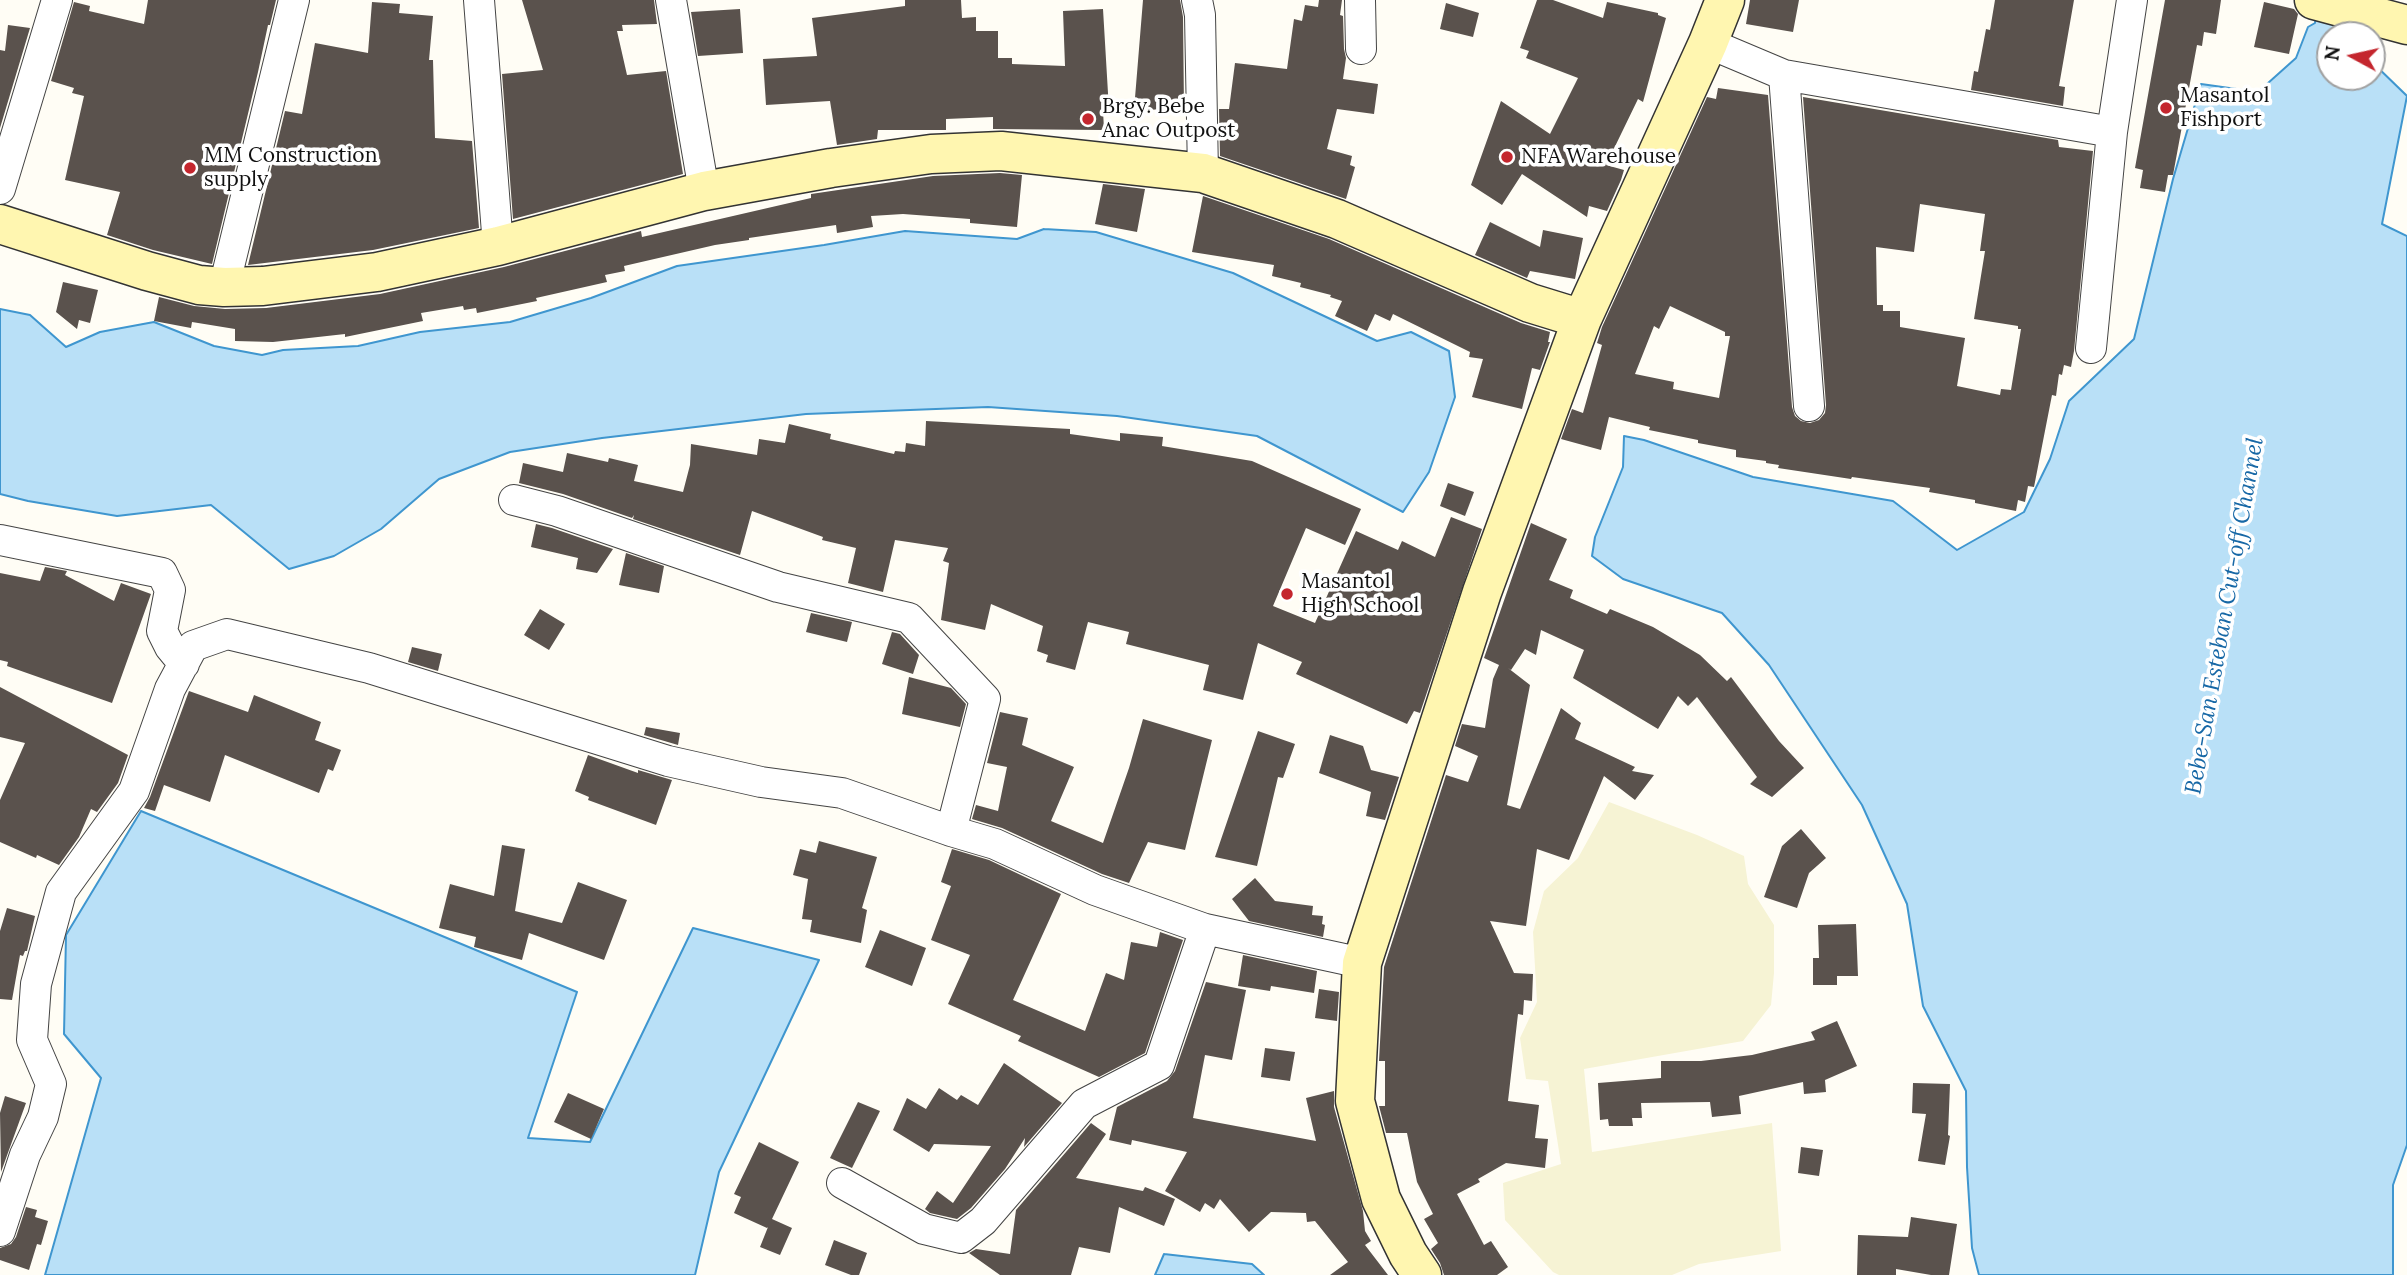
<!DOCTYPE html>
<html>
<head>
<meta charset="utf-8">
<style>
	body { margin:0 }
	#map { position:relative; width:2407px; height:1275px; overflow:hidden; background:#fffdf5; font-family:Lora,serif }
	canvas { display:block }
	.north { position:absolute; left:2316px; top:21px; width:70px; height:70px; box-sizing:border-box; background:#fff; border:2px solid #a0a0a0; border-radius:50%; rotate:278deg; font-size:19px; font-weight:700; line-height:28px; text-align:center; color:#111 }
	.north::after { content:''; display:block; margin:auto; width:24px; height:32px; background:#c4262e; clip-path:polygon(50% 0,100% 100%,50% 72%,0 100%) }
</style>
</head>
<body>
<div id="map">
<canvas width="2407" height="1275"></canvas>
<div class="north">N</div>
</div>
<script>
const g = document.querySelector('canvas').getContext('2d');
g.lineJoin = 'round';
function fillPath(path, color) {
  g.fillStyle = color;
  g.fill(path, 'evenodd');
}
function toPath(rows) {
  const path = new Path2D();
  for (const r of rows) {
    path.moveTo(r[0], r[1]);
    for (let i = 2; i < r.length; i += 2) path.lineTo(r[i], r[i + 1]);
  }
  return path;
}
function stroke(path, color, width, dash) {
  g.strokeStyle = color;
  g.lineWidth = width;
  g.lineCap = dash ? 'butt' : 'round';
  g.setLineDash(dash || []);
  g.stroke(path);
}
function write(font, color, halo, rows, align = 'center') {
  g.font = font + ' Lora,serif';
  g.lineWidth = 7;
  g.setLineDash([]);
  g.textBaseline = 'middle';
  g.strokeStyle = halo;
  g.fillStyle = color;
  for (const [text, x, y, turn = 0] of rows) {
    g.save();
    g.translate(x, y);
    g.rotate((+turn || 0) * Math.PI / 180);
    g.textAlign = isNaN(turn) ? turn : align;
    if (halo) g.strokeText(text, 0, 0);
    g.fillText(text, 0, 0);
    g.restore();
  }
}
const farmland = toPath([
	[1609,802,1697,835,1744,856,1748,884,1774,925,1774,973,1771,1005,1743,1041,1584,1069,1592,1152,1772,1123,1781,1251,1699,1264,1672,1275,1559,1275,1553,1272,1505,1220,1503,1183,1561,1164,1548,1081,1526,1079,1520,1038,1537,1002,1533,932,1544,891,1578,858]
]);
const water = toPath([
	[2317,0,2371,0,2360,35,2330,35,2330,77,2372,77,2372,62,2407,96,2382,224,2407,236,2407,1145,2393,1185,2393,1275,1979,1275,1972,1248,1967,1167,1966,1091,1923,1006,1907,904,1862,805,1769,665,1722,613,1623,579,1592,556,1595,537,1623,467,1624,436,1644,440,1753,477,1893,501,1957,550,2024,512,2050,459,2069,401,2134,339,2173,179,2201,84,2258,92,2296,58,2308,27,2315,23,2317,0],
	[1044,229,1096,232,1233,273,1377,341,1411,332,1449,351,1455,397,1429,472,1403,512,1257,436,1117,416,988,407,806,414,602,438,510,452,439,479,381,529,334,556,289,569,211,505,117,516,28,501,0,494,0,309,30,315,66,347,100,332,154,322,214,346,262,355,283,350,358,346,420,332,510,322,591,298,677,266,824,245,905,231,1017,239,1044,229],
	[141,811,577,992,528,1138,590,1142,693,928,819,960,719,1172,695,1275,45,1275,101,1078,64,1034,66,935,141,811],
	[1164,1254,1252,1264,1264,1275,1155,1275,1164,1254]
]);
const building = toPath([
	[148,0,276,0,270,25,268,25,258,72,212,264,153,250,107,235,120,192,65,180,84,96,72,93,74,88,51,81,74,2,90,6,89,11,144,24],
	[522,0,654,0,657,24,622,25,623,31,617,31,627,75,666,71,683,174,513,219,502,74,543,70],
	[905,0,961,0,962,18,976,17,976,31,998,31,998,58,1012,58,1012,64,1065,66,1063,11,1103,9,1109,110,1103,110,1104,130,993,129,993,117,946,119,946,130,878,130,877,139,837,145,830,101,766,105,763,59,817,56,812,18,905,6],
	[1143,0,1180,0,1183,17,1184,109,1134,110],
	[1319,0,1342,0,1340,15,1343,16,1344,49,1346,58,1343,79,1378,84,1374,114,1337,109,1327,149,1352,156,1350,165,1355,167,1346,199,1220,156,1219,109,1229,109,1235,63,1287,69,1294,19,1302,21,1305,5,1318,7],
	[1537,0,1553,0,1603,18,1607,2,1658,13,1658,15,1666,18,1643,102,1638,99,1606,165,1624,170,1621,180,1607,211,1589,206,1587,217,1522,174,1502,205,1471,185,1501,101,1550,134,1578,78,1526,58,1529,51,1520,48],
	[1750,0,1799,0,1793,32,1746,24],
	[1995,0,2074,0,2059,86,2065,87,2063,106,1971,90,1974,71,1978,72,1986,29,1990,30],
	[2165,0,2221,0,2216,34,2204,32,2202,46,2197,45,2173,175,2168,175,2165,192,2140,188,2143,170,2135,168],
	[372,2,400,4,399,13,433,16,429,60,433,60,435,138,472,141,479,228,373,250,248,265,285,111,302,114,315,43,368,53],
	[2264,2,2294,9,2298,14,2289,54,2254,47],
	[1446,3,1479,13,1473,37,1440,29],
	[740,9,743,53,698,56,691,12],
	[8,25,30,28,0,128,0,50,5,51],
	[1718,88,1768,95,1792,407,1795,416,1801,421,1810,423,1819,420,1825,413,1826,405,1803,97,2058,140,2059,147,2093,151,2074,351,2071,367,2064,365,2062,375,2059,374,2056,396,2052,395,2034,487,2028,486,2025,502,2018,500,2016,511,1975,503,1975,500,1929,492,1930,488,1852,477,1851,479,1778,468,1779,465,1766,463,1766,461,1736,457,1736,450,1698,443,1698,440,1649,430,1650,427,1609,417,1601,450,1561,439,1572,409,1583,413,1602,345,1597,343,1602,327,1707,97,1716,99],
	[1920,204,1985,214,1980,251,1985,251,1974,319,2018,326,2018,329,2021,329,2011,390,2001,389,2000,395,1957,386,1965,338,1900,327,1900,311,1883,311,1883,305,1877,305,1876,247,1914,252],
	[1670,306,1725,332,1725,336,1730,336,1719,398,1673,389,1674,382,1635,374,1654,326,1659,329],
	[1000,173,1022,175,1017,227,970,223,970,219,903,214,871,216,873,227,837,233,836,225,749,238,749,240,715,245,624,266,625,271,605,275,607,282,536,298,537,301,477,313,476,308,464,310,463,306,421,313,423,321,345,337,345,334,273,342,235,341,235,329,192,322,191,328,154,321,159,297,194,306,225,309,266,308,380,294,504,267,641,231,642,237,811,198,811,194,933,176],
	[1103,184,1145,189,1137,232,1095,224],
	[1203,196,1329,239,1521,323,1550,332,1548,342,1550,342,1540,370,1532,368,1522,409,1472,397,1483,359,1469,357,1470,352,1393,314,1390,321,1375,314,1367,331,1335,316,1342,301,1330,297,1331,295,1300,287,1301,283,1272,276,1274,265,1192,252],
	[1490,222,1540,247,1543,230,1583,238,1575,279,1530,271,1527,278,1475,255],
	[63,282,98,290,90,323,79,320,77,329,56,312],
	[926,421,1070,429,1070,434,1120,441,1120,433,1163,437,1162,446,1252,461,1361,509,1345,545,1306,528,1273,606,1315,623,1356,531,1398,550,1402,541,1435,557,1451,517,1482,529,1420,713,1414,711,1407,724,1296,674,1302,662,1258,643,1243,700,1203,690,1209,665,1126,644,1129,632,1088,622,1075,670,1046,662,1048,655,1037,651,1043,626,991,604,985,630,941,620,949,563,943,561,948,548,895,540,883,592,848,583,856,548,822,540,823,537,752,511,740,555,633,519,634,515,632,518,563,494,519,483,523,463,563,472,567,453,608,462,609,458,638,465,634,481,683,492,690,465,691,444,757,455,759,439,785,443,789,424,831,434,830,439,894,454,895,451,905,452,906,443,925,446],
	[1448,483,1474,492,1465,516,1440,506],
	[1531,523,1567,539,1549,580,1573,590,1570,598,1607,614,1610,609,1653,627,1700,655,1727,681,1731,677,1779,741,1804,768,1772,797,1750,784,1757,777,1697,697,1688,706,1678,696,1658,729,1573,678,1584,650,1541,630,1536,655,1525,649,1511,670,1508,668,1530,685,1507,805,1520,809,1561,708,1581,723,1575,739,1635,767,1632,771,1654,775,1635,800,1604,776,1569,860,1537,849,1526,926,1490,921,1514,973,1533,974,1532,1001,1524,1000,1523,1015,1518,1014,1508,1101,1539,1105,1535,1138,1548,1139,1545,1168,1506,1163,1478,1179,1480,1182,1457,1194,1484,1245,1491,1241,1508,1267,1497,1275,1444,1275,1440,1263,1431,1249,1438,1243,1424,1219,1433,1214,1417,1182,1407,1133,1386,1133,1379,1106,1385,1106,1385,1061,1379,1061,1384,967,1446,775,1468,782,1478,756,1455,746,1462,724,1485,728,1493,679,1499,665,1484,658],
	[536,524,552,528,613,549,597,573,576,569,578,558,531,547],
	[626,553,664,566,659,593,619,585],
	[45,567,67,571,65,575,114,601,121,583,151,594,112,703,7,666,8,662,0,660,0,573,40,581],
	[540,609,565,624,549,650,524,635],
	[811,613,852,622,847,642,806,632],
	[892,632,900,634,919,655,913,674,882,664],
	[412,647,442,654,438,671,408,662],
	[909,677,951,688,966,704,960,727,902,714],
	[0,687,128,755,118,783,97,812,91,809,79,837,59,865,37,855,36,858,0,842,0,800,25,743,0,737],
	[189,691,248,712,254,695,321,722,315,740,341,750,333,771,328,769,319,793,225,755,210,802,164,785,155,811,144,808,150,797],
	[1000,712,1028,718,1022,745,1074,767,1051,821,1103,843,1129,768,1143,719,1212,740,1185,850,1148,842,1129,883,1102,874,1002,828,972,819,976,805,998,811,1007,767,987,763],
	[646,727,680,733,678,745,644,735],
	[1258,731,1295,744,1283,778,1278,777,1257,866,1215,857],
	[1330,735,1363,746,1371,770,1399,777,1385,820,1366,816,1371,792,1319,773],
	[588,755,638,773,638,770,672,780,656,825,588,800,589,797,575,791],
	[1801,829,1826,858,1809,873,1797,908,1764,897,1782,846],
	[819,841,877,857,862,908,867,910,861,943,810,932,812,920,802,919,808,879,793,875,800,849,816,853],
	[502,845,525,849,515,911,562,923,578,882,627,900,604,960,529,933,522,960,474,947,476,937,439,928,450,884,494,896],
	[952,849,989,860,1061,894,1013,1000,1085,1031,1106,973,1124,980,1131,942,1157,947,1160,932,1183,940,1145,1053,1099,1077,1018,1041,1021,1036,948,1004,970,955,931,940,951,886,941,882],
	[1255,878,1275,901,1313,906,1312,915,1323,916,1322,924,1325,925,1323,937,1249,921,1232,899],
	[7,908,35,916,27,951,25,951,23,956,20,955,12,1000,0,999,0,931],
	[1856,924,1858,976,1837,976,1837,985,1813,985,1813,958,1819,958,1818,925],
	[880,930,926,948,912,986,865,967],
	[1243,955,1317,971,1314,993,1271,986,1270,991,1238,986],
	[1206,982,1246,990,1232,1060,1205,1055,1193,1118,1316,1141,1306,1098,1334,1091,1334,1107,1363,1211,1365,1231,1371,1241,1365,1245,1388,1275,1330,1275,1348,1262,1315,1221,1307,1222,1306,1213,1271,1212,1249,1232,1220,1199,1214,1209,1205,1203,1200,1212,1165,1191,1187,1152,1132,1140,1131,1145,1109,1140,1117,1107,1167,1081,1175,1071],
	[1319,989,1339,992,1337,1021,1315,1018],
	[1837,1021,1857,1066,1825,1080,1826,1092,1804,1094,1803,1082,1739,1096,1741,1114,1712,1117,1710,1102,1641,1103,1642,1118,1632,1118,1633,1126,1609,1126,1608,1119,1600,1120,1598,1083,1661,1078,1661,1061,1701,1061,1752,1055,1815,1040,1811,1032],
	[1265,1048,1295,1052,1290,1081,1261,1077],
	[1004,1063,1062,1103,1024,1147,1025,1138,1005,1169,971,1208,957,1219,930,1213,925,1209,937,1191,953,1203,991,1146,934,1144,929,1152,893,1130,907,1098,926,1109,939,1088,957,1100,961,1095,978,1105],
	[1913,1083,1950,1084,1948,1135,1950,1136,1945,1165,1918,1161,1926,1114,1912,1113],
	[568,1093,604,1109,591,1139,554,1122],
	[5,1096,26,1103,1,1172,0,1113],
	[858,1102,880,1111,852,1168,830,1158],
	[1091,1123,1106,1134,1076,1178,1143,1191,1145,1187,1175,1199,1164,1226,1119,1207,1110,1253,1079,1247,1071,1275,1000,1275,969,1253,976,1249,1010,1254,1016,1210],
	[759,1142,799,1162,772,1219,792,1228,780,1255,760,1247,768,1227,767,1228,734,1213,741,1197,734,1194],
	[1801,1147,1823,1150,1819,1176,1798,1173],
	[26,1207,37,1210,35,1217,48,1221,41,1245,37,1244,29,1270,0,1260,0,1248,11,1244,16,1237],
	[1911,1217,1957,1224,1949,1275,1931,1275,1896,1269,1896,1275,1857,1275,1858,1235,1908,1237],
	[834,1240,867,1253,859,1275,851,1275,825,1265]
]);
const street = toPath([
	[479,0,498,246],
	[671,0,704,191],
	[1197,0,1200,15,1203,173],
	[1360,0,1361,49],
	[1708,43,1784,75,2112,132,2132,0],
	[1784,75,1809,406],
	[0,189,57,0],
	[224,287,294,0],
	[2091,348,2112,132],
	[514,500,557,511,778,587,909,618,985,699,951,831],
	[0,540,162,573,170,590,162,631,170,647,184,664],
	[842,1183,924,1229,961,1238,983,1221,1084,1104,1159,1065,1205,929],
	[0,1231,25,1155,43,1117,51,1084,32,1040,36,984,61,892,134,791,170,689,193,646,227,634,369,668,668,761,761,782,842,793,951,831,995,844,1095,890,1205,929,1362,963]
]);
const secondary = toPath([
	[2314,0,2407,25],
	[0,224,147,271,199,285,224,287,263,286,377,272,498,246,704,191,831,168,931,154,1001,151,1203,173,1337,219,1530,303,1582,319],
	[1422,1275,1408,1254,1381,1199,1355,1101,1362,963,1482,592,1582,319,1708,43,1725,0]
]);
const markers = [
	[2166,108,7,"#c4262e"],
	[1088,119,7,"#c4262e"],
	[1507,157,7,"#c4262e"],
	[190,168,7,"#c4262e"],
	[1287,594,7,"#c4262e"]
];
const poiNames = [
	["Masantol",2180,96],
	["Fishport",2180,120],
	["Brgy. Bebe",1102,107],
	["Anac Outpost",1102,131],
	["MM Construction",204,156],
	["supply",204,180],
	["NFA Warehouse",1521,157],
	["Masantol",1301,582],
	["High School",1301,606]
];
const waterNames = [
	["Bebe-San Esteban Cut-off Channel",2225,616,-80]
];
fillPath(farmland, '#f6f3d4');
fillPath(water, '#b9e0f7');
stroke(water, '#3f96cf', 2);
fillPath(building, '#5a524d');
stroke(street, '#444', 32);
stroke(secondary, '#333', 41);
stroke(street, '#fff', 30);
stroke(secondary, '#fff6b0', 38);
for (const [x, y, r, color] of markers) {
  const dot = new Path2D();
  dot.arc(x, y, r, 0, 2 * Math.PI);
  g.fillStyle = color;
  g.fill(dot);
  stroke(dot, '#fff', 2.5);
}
write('21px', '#111', '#fff', poiNames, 'left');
write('italic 23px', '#1768a6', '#fff', waterNames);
</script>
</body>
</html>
